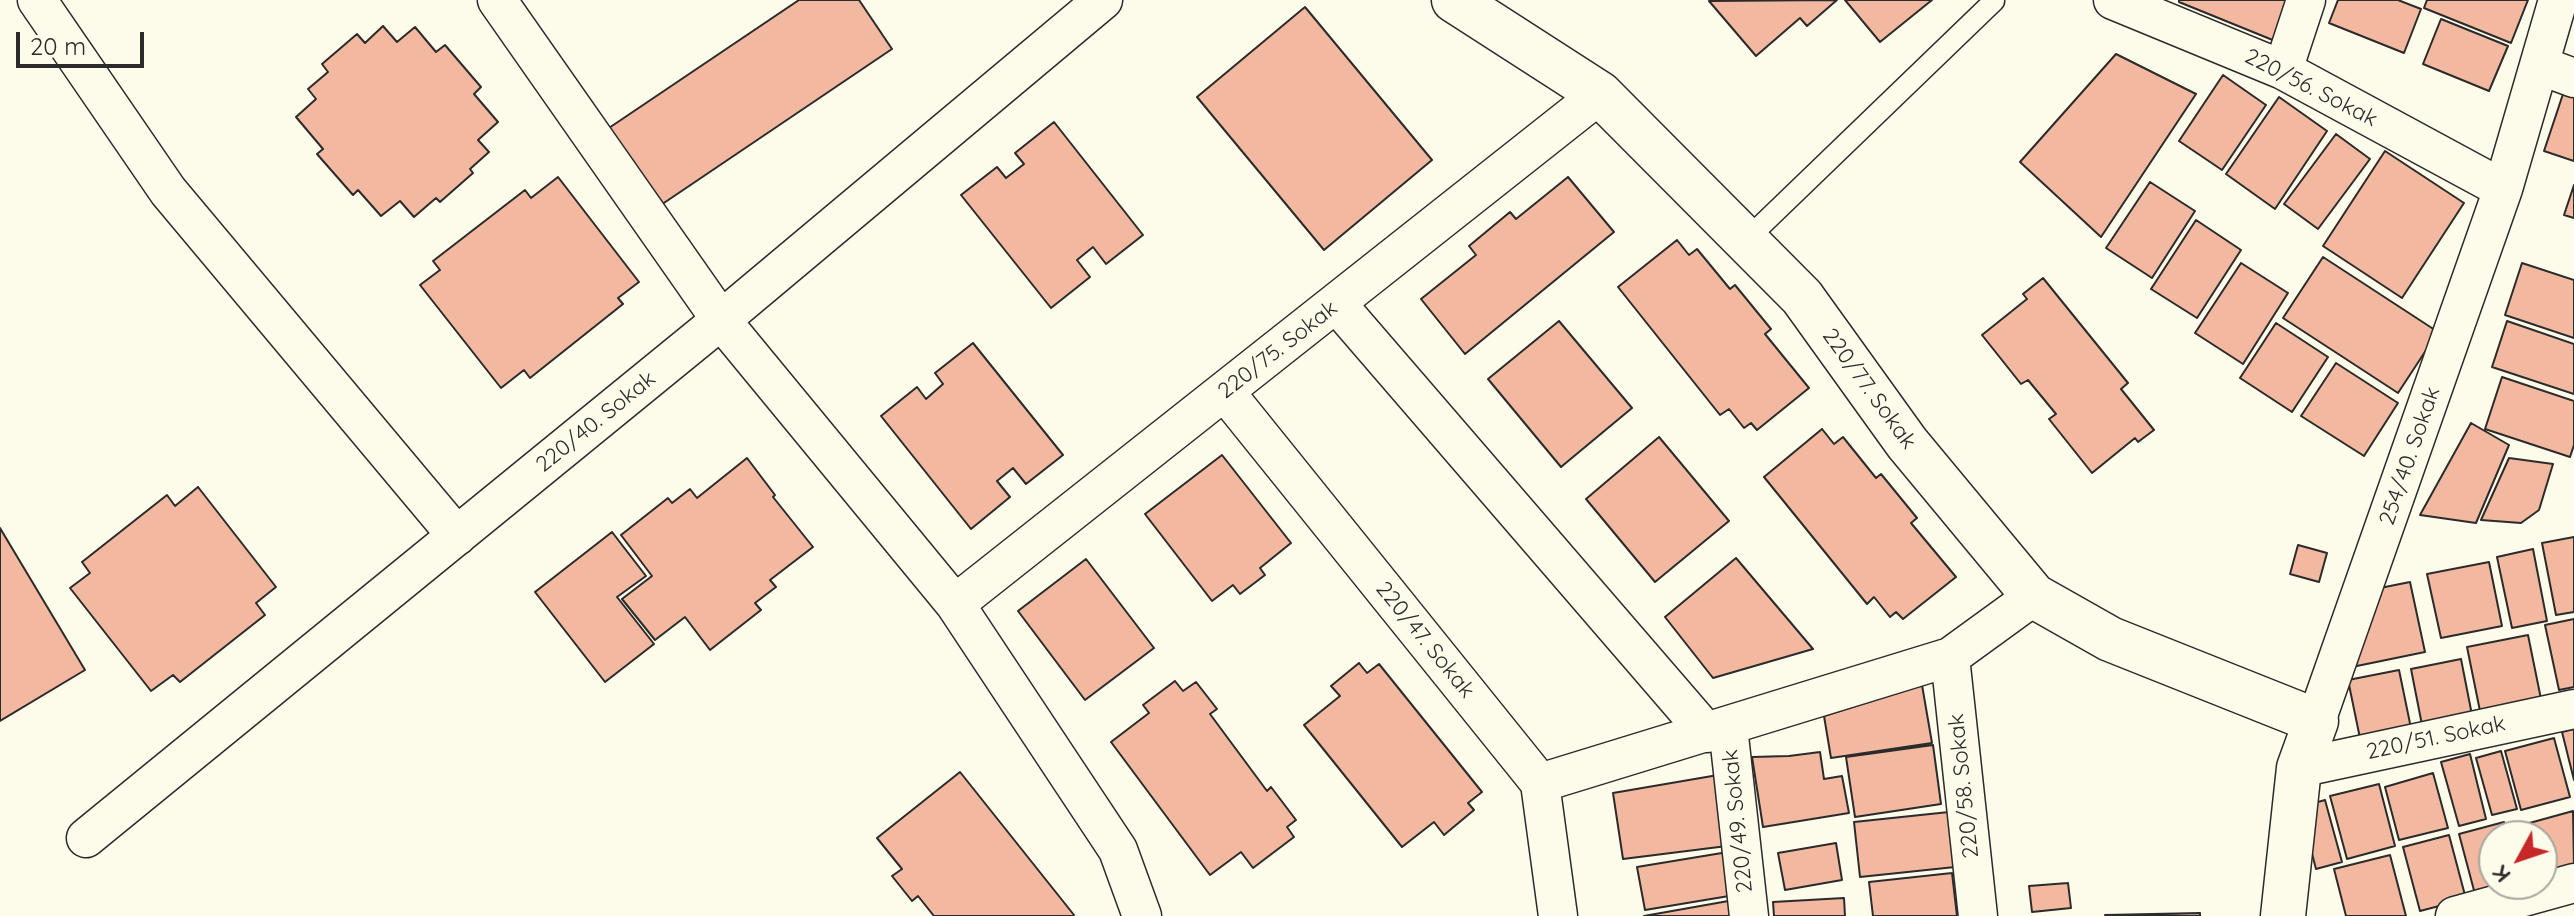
<!DOCTYPE html>
<html>
<head>
<meta charset="utf-8">
<style>
	body { margin:0 }
	#map { position:relative; width:2574px; height:916px; overflow:hidden; background:#fdfbea; font-family:Quicksand,sans-serif }
	canvas { display:block }
	.north { position:absolute; left:2478px; top:820px; width:80px; height:80px; box-sizing:border-box; background:#fdfbea; border:2px solid #a9a89e; border-radius:50%; rotate:230deg; font-size:22px; font-weight:700; line-height:32px; text-align:center; color:#2b2b2b }
	.north::after { content:''; display:block; margin:auto; width:28px; height:36px; background:#c62828; clip-path:polygon(50% 0,100% 100%,50% 72%,0 100%) }
	.scale { position:absolute; left:16px; top:32px; width:128px; height:36px; box-sizing:border-box; border:4px solid #2b2b2b; border-top:0; padding-left:10px; font-size:24px; line-height:28px; white-space:nowrap; color:#2b2b2b; -webkit-text-stroke:6px #fdfbea; paint-order:stroke }
</style>
</head>
<body>
<div id="map">
<canvas width="2574" height="916"></canvas>
<div class="north">K</div>
<div class="scale">20 m</div>
</div>
<script>
const g = document.querySelector('canvas').getContext('2d');
g.lineJoin = 'round';
function fillPath(path, color) {
  g.fillStyle = color;
  g.fill(path, 'evenodd');
}
function toPath(rows) {
  const path = new Path2D();
  for (const r of rows) {
    path.moveTo(r[0], r[1]);
    for (let i = 2; i < r.length; i += 2) path.lineTo(r[i], r[i + 1]);
  }
  return path;
}
function stroke(path, color, width, dash) {
  g.strokeStyle = color;
  g.lineWidth = width;
  g.lineCap = dash ? 'butt' : 'round';
  g.setLineDash(dash || []);
  g.stroke(path);
}
function write(font, color, halo, rows, align = 'center') {
  g.font = font + ' Quicksand,sans-serif';
  g.lineWidth = 6;
  g.setLineDash([]);
  g.textBaseline = 'middle';
  g.strokeStyle = halo;
  g.fillStyle = color;
  for (const [text, x, y, turn = 0] of rows) {
    g.save();
    g.translate(x, y);
    g.rotate((+turn || 0) * Math.PI / 180);
    g.textAlign = isNaN(turn) ? turn : align;
    if (halo) g.strokeText(text, 0, 0);
    g.fillText(text, 0, 0);
    g.restore();
  }
}
const building = toPath([
	[799,0,859,0,892,49,652,211,600,134,799,0],
	[1837,0,1807,26,1800,18,1756,56,1709,1,1837,0],
	[1845,0,1932,0,1880,42,1845,0],
	[2179,0,2297,0,2280,43,2179,2,2179,0],
	[2338,0,2398,0,2421,9,2404,53,2329,23,2338,0],
	[2427,0,2528,0,2511,43,2424,8,2427,0],
	[1305,7,1432,160,1324,250,1197,97,1305,7],
	[2441,19,2508,46,2489,91,2423,64,2441,19],
	[383,26,397,42,415,27,436,52,445,45,481,87,474,94,498,122,478,140,489,152,470,169,473,173,440,202,436,198,414,217,400,201,381,216,358,190,353,195,317,154,323,149,296,117,316,99,308,89,328,72,322,64,357,34,365,43,383,26],
	[2116,54,2196,94,2101,237,2020,162,2116,54],
	[2223,75,2266,105,2222,170,2179,141,2223,75],
	[2564,91,2574,94,2574,161,2544,151,2564,91],
	[2279,97,2327,131,2275,209,2226,174,2279,97],
	[1054,122,1143,235,1106,264,1093,247,1077,260,1090,277,1051,308,961,195,997,167,1006,178,1024,164,1015,153,1054,122],
	[2336,134,2370,159,2318,229,2284,204,2336,134],
	[2385,151,2464,203,2402,298,2323,246,2385,151],
	[558,177,639,282,618,298,623,304,530,378,524,370,501,388,420,285,440,270,433,261,525,190,531,198,558,177],
	[1568,177,1614,232,1465,354,1421,299,1476,255,1469,246,1510,212,1516,219,1568,177],
	[2150,182,2195,211,2152,278,2106,248,2150,182],
	[2574,185,2574,218,2564,215,2574,185],
	[2196,220,2241,250,2197,318,2151,289,2196,220],
	[1677,240,1689,255,1697,249,1730,289,1735,285,1771,329,1765,334,1809,388,1757,430,1751,423,1744,428,1729,409,1720,415,1618,287,1677,240],
	[2323,257,2438,332,2398,393,2283,318,2323,257],
	[2241,263,2288,293,2243,364,2195,333,2241,263],
	[2522,263,2574,280,2574,338,2505,315,2522,263],
	[2043,278,2128,383,2121,389,2154,430,2138,442,2135,438,2092,473,2049,419,2056,414,2028,380,2021,384,1982,335,2027,299,2023,294,2043,278],
	[1559,321,1632,408,1561,467,1488,379,1559,321],
	[2507,321,2574,344,2574,394,2492,367,2507,321],
	[2276,323,2328,357,2292,412,2240,378,2276,323],
	[973,343,1063,455,1026,484,1013,468,997,481,1010,497,971,529,881,416,917,387,926,399,943,384,935,373,973,343],
	[2336,363,2398,403,2364,456,2301,416,2336,363],
	[2502,377,2574,401,2574,445,2570,457,2485,429,2502,377],
	[2471,423,2509,445,2476,523,2420,515,2471,423],
	[1822,429,1834,444,1843,437,1876,478,1881,474,1917,518,1911,523,1956,577,1903,619,1896,612,1890,617,1874,597,1867,604,1764,477,1822,429],
	[1659,437,1729,521,1655,582,1586,499,1659,437],
	[1222,455,1291,543,1260,568,1265,575,1240,594,1233,585,1212,601,1145,514,1222,455],
	[747,458,775,495,773,497,813,547,770,580,776,587,755,603,761,610,710,650,685,617,655,640,622,599,652,576,621,535,668,498,672,503,690,489,697,498,747,458],
	[2509,458,2553,464,2539,510,2521,523,2481,520,2509,458],
	[198,487,276,587,256,603,265,615,180,682,173,675,151,691,70,588,90,573,82,562,167,495,175,506,198,487],
	[0,528,85,670,0,721,0,528],
	[612,532,646,576,617,597,654,644,605,682,535,592,612,532],
	[2574,537,2574,612,2556,615,2542,543,2574,537],
	[2298,545,2327,553,2319,582,2290,574,2298,545],
	[2533,549,2547,621,2512,628,2497,557,2533,549],
	[1736,558,1813,649,1713,678,1665,617,1736,558],
	[1086,559,1154,648,1085,700,1018,611,1086,559],
	[2489,562,2502,626,2441,638,2427,574,2489,562],
	[2410,582,2425,652,2352,667,2375,589,2410,582],
	[2574,619,2574,687,2559,690,2545,625,2574,619],
	[2528,635,2541,699,2480,711,2467,647,2528,635],
	[2461,659,2472,715,2422,725,2411,669,2461,659],
	[1359,663,1367,673,1379,664,1482,792,1468,803,1474,810,1444,835,1434,822,1402,847,1304,725,1340,696,1331,686,1359,663],
	[2399,670,2412,733,2361,743,2348,680,2399,670],
	[1175,681,1183,691,1196,682,1217,709,1210,714,1267,791,1271,787,1296,820,1287,827,1294,837,1253,868,1241,852,1210,875,1111,742,1149,713,1143,705,1175,681],
	[1922,685,1932,743,1831,758,1824,716,1922,685],
	[2574,729,2574,780,2562,732,2574,729],
	[2554,738,2570,797,2521,810,2505,751,2554,738],
	[1933,745,1941,804,1855,817,1846,757,1933,745],
	[2501,751,2517,809,2492,815,2476,758,2501,751],
	[1820,752,1824,779,1842,776,1849,813,1763,827,1752,757,1789,756,1820,752],
	[2470,754,2486,819,2459,826,2441,762,2470,754],
	[960,772,1074,915,1073,916,934,916,918,896,912,901,892,876,902,869,877,838,960,772],
	[2433,773,2448,828,2399,840,2385,787,2433,773],
	[1718,775,1727,846,1623,859,1613,793,1718,775],
	[2379,784,2395,846,2347,859,2330,796,2379,784],
	[2325,800,2342,862,2316,869,2300,807,2325,800],
	[2573,811,2574,867,2542,876,2542,836,2517,836,2515,827,2573,811],
	[1949,812,1955,867,1860,877,1854,822,1949,812],
	[2504,822,2508,836,2494,836,2494,884,2521,884,2476,898,2459,834,2504,822],
	[2449,835,2466,899,2420,911,2403,847,2449,835],
	[1836,843,1842,880,1785,890,1778,853,1836,843],
	[1728,852,1735,895,1645,910,1637,867,1728,852],
	[2390,855,2406,916,2346,916,2334,869,2390,855],
	[1952,873,1957,916,1873,916,1869,882,1952,873],
	[2068,883,2071,908,2032,912,2029,886,2068,883],
	[1844,898,1845,916,1774,916,1773,902,1844,898],
	[1734,900,1737,916,1644,916,1734,900],
	[2200,913,2200,916,2105,915,2200,913]
]);
const lane = toPath([
	[1745,241,1994,1]
]);
const street = toPath([
	[37,0,168,191,457,536],
	[497,0,721,320,955,604,1118,850,1142,916],
	[2113,0,2283,70,2503,189],
	[2539,65,2574,78],
	[2283,70,2306,0],
	[1336,303,1707,733],
	[1225,392,1540,783,1558,916],
	[955,604,1600,94],
	[1950,657,1978,916],
	[2316,721,2503,189,2558,0],
	[1728,727,1749,916],
	[2299,768,2574,709],
	[1540,783,1950,657,2034,596],
	[86,838,721,320,1103,0],
	[2455,916,2574,883]
]);
const secondary = toPath([
	[1454,0,1600,94,1802,297,1907,443,2034,596,2110,639,2316,721,2299,768,2283,916]
]);
const streetNames = [
	["220/56. Sokak",2311,88,27],
	["220/75. Sokak",1278,350,-38],
	["220/77. Sokak",1869,389,54],
	["220/40. Sokak",596,422,-39],
	["254/40. Sokak",2410,456,-71],
	["220/47. Sokak",1425,640,51],
	["220/51. Sokak",2436,738,-12],
	["220/58. Sokak",1964,786,-96],
	["220/49. Sokak",1738,821,-96]
];
fillPath(building, '#f2b8a0');
stroke(building, '#2b2b2b', 2);
stroke(lane, '#2b2b2b', 23);
stroke(street, '#2b2b2b', 41);
stroke(secondary, '#2b2b2b', 47);
stroke(lane, '#fdfbea', 20);
stroke(street, '#fdfbea', 38);
stroke(secondary, '#fdfbea', 44);
write('22px', '#2b2b2b', '#fdfbea', streetNames);
</script>
</body>
</html>
